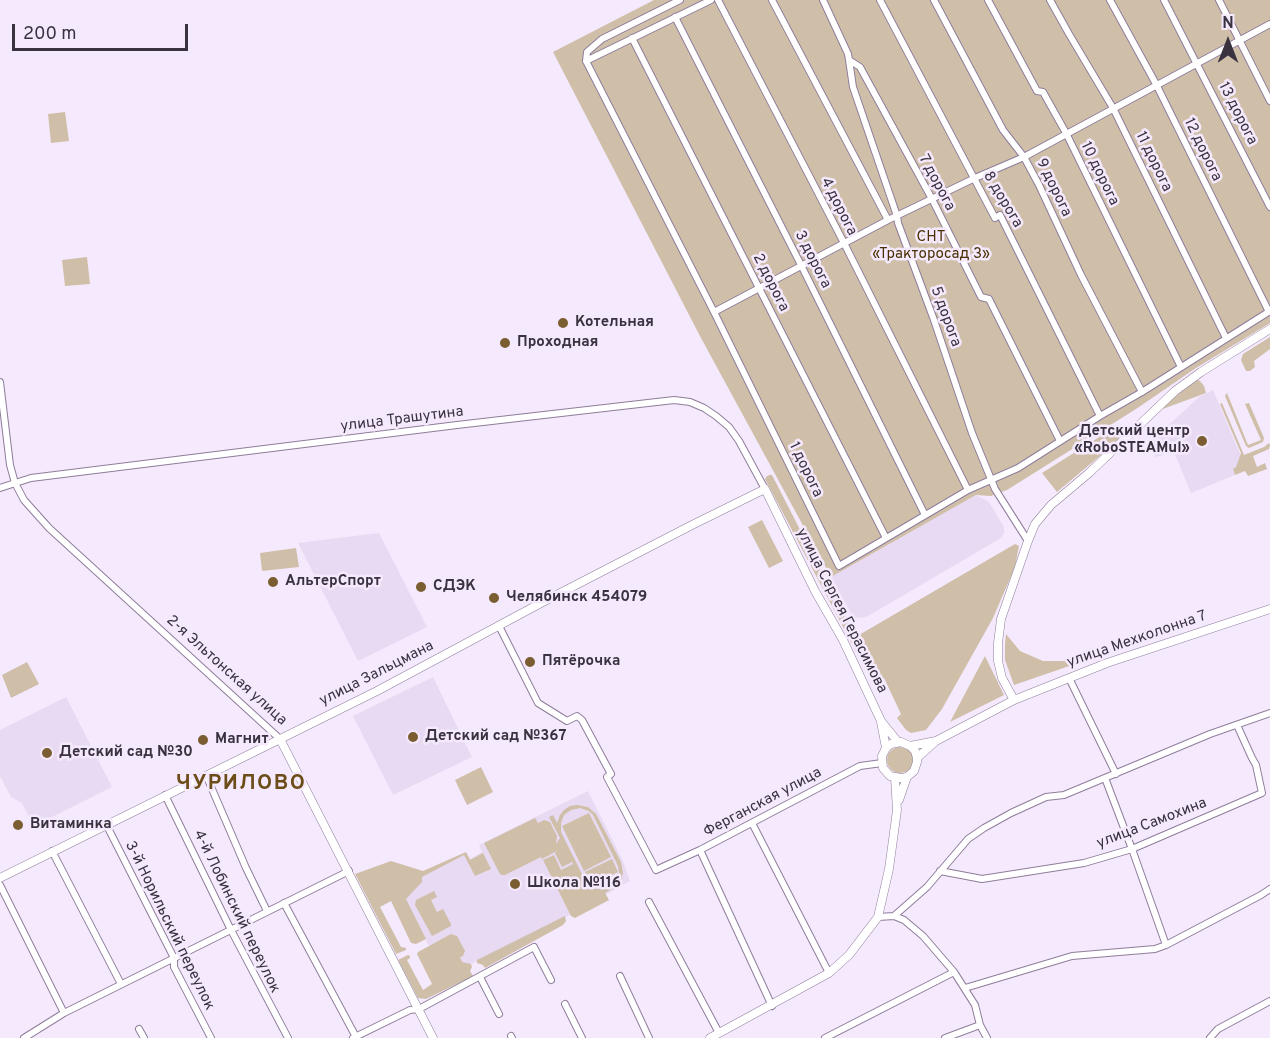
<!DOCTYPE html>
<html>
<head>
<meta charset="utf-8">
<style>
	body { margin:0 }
	#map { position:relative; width:1270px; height:1038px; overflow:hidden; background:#f5e9fd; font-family:Overpass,sans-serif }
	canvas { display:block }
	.north { position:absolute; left:1198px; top:12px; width:60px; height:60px; -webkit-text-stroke:4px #f5e9fd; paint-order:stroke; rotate:0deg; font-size:16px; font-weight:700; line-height:24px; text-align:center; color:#3a323f }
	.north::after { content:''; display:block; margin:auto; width:21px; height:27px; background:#3a323f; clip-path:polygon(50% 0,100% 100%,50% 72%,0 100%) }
	.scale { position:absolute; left:12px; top:24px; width:176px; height:27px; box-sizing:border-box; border:3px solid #3a323f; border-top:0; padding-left:8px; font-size:18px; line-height:21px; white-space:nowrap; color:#3a323f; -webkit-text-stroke:4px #f5e9fd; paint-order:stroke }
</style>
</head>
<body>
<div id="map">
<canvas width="1270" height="1038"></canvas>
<div class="north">N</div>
<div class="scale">200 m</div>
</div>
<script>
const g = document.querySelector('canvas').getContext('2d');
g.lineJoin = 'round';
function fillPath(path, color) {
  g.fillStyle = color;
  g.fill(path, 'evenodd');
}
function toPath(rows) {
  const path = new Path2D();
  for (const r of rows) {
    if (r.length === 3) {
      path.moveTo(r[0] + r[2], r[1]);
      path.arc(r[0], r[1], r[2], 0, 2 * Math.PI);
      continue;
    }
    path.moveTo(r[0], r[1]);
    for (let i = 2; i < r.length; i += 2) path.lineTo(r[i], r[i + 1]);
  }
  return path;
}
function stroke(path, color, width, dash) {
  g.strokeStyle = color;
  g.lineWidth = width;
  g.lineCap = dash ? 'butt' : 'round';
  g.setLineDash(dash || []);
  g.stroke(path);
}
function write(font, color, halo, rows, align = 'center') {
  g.font = font + ' Overpass,sans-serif';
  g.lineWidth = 5;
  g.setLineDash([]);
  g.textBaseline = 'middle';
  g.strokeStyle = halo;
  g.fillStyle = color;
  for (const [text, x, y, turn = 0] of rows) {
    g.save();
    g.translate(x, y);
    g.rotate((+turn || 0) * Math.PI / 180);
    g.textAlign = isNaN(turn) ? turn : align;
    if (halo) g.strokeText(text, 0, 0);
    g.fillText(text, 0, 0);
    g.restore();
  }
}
const built = toPath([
	[1213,390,1244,463,1237,474,1191,493,1174,452,1156,457,1146,446,1199,397],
	[976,495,989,502,1004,527,1004,533,1001,538,868,616,862,618,855,617,851,613,831,577],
	[379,533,427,627,358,661,298,543],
	[433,677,472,757,393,795,353,716],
	[66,697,112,787,34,826,22,803,11,797,0,776,0,730],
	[588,791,623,861,630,881,568,916,445,977,399,888,466,852,470,859,482,852,479,845]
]);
const green = toPath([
	[654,0,1270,0,1270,323,1196,368,1136,409,1007,490,991,496,976,495,831,577,701,338,553,52],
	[65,112,69,141,51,143,48,114],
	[87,257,90,284,65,286,62,260],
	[1270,337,1270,349,1254,361,1255,367,1250,371,1246,371,1241,360,1243,354],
	[1196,379,1200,381,1204,386,1206,393,1160,410],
	[1227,393,1248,445,1261,440,1245,404,1249,403,1264,438,1263,442,1249,448,1246,446,1225,396],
	[1222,403,1244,455,1264,447,1269,443,1270,445,1269,449,1253,456,1257,467,1265,463,1267,469,1248,476,1245,471,1235,475,1233,469,1236,467,1241,453,1220,404],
	[1112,429,1120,439,1057,492,1042,473],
	[769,475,772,475,852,631,877,685,877,686,875,686,862,663,765,479,766,477],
	[762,520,783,561,769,568,748,527],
	[1015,544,1019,546,1015,567,993,618,942,709,926,730,911,733,906,730,897,718,901,714,884,678,879,680,859,635],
	[296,548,299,567,262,571,260,553],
	[1006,634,1020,651,1043,661,1078,661,1078,663,1014,685,1005,660,1005,644],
	[985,656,1004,695,950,722],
	[27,662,39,684,11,698,2,675],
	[900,760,13],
	[481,767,493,792,467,805,455,780],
	[577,805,588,807,596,814,621,862,623,873,621,880,617,886,605,893,609,900,575,918,571,916,543,860,554,855,561,870,573,864,572,862,562,867,555,853,557,851,542,859,541,857,505,875,502,875,500,874,484,843,535,818,538,823,544,820,550,822,557,836,556,844,560,838,549,817,553,815,557,823,560,815,564,810,570,806],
	[580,808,589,811,593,815,618,866,619,872,617,881,613,886,607,889,595,889,586,882,561,832,561,823,564,815,571,810],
	[589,813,611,857,584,871,562,826],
	[466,852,470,860,483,853,491,869,475,876,464,855,422,877,422,882,406,899,426,939,416,944,411,943,391,901,380,907,401,947,406,948,406,950,396,954,355,874,391,861,423,871],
	[612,859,618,872,592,885,585,872],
	[434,891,437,897,431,900,437,912,443,909,451,924,451,926,432,936,415,905,416,900],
	[565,916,566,921,563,925,485,968,483,965,477,963,477,960],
	[451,934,457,936,465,951,463,956,460,957,462,962,471,964,472,967,470,971,473,976,426,999,418,998,398,960,408,955,410,956,410,958,407,960,423,990,432,984,417,954,418,952]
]);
const minor = toPath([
	[711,0,586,61,714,312,839,566,968,490,1018,468,1100,416,1142,392,1270,311],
	[718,0,844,243,968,490],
	[772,0,888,220],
	[823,0,848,54,849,60,860,67,932,199,981,297,989,299,1060,441],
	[880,0,995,218,1000,215,1100,416],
	[934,0,1003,130,1024,157,1039,185,1081,275,1142,392],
	[988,0,1037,91,1043,92,1066,133,1181,367],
	[1050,0,1069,34,1113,108,1226,338],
	[1110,0,1156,84,1269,312],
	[1164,0,1270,207],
	[1219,0,1270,101],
	[675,17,801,265,925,515],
	[632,38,886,538],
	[849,60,853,87,897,216,898,223,934,320,972,433,995,489,1028,541],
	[586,61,587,52,602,39,680,0],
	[714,312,888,220,975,178,1024,157,1270,24],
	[0,382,10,465,15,483,24,500,49,528,280,739],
	[0,488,31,478,457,425,674,400,690,402,704,408,716,416,729,427,739,441,765,489],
	[499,626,538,703,567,721,577,716,582,720,611,774,607,777,656,870,700,850,860,766,882,763],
	[1069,678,1116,774],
	[206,775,246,868,267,911],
	[1105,778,1132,849,1166,945],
	[165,795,231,930,288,1038],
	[752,823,829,973],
	[106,824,174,958,174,967,211,1038],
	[700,850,772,1006],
	[52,851,121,984],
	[940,871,982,879,1084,863,1132,849,1262,793,1256,765,1252,758,1237,725],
	[0,885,64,1013],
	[649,902,719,1033],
	[284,903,356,1037],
	[894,916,904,920,923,936,954,972,975,1005,980,1025,987,1038],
	[878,917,894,916,927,887,968,839,984,828,1011,813,1046,797,1064,795,1210,734,1270,713],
	[620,976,649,1038],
	[480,977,499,1014],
	[965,988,1072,956,1155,949,1166,945,1261,895,1270,889],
	[565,1004,582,1038],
	[139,1029,144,1038],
	[511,1036,512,1038],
	[24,1038,64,1013,349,871],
	[353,1038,410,1010,419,1009,534,947,551,980],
	[825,1038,954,972],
	[945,1038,980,1025],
	[1210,1038,1218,1029,1270,1001]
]);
const tertiary = toPath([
	[1014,700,1002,678,998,661,998,643,1001,619,1028,541,1035,524,1051,505,1089,473,1175,391,1201,372,1270,329],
	[881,722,886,748],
	[280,739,433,1038],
	[910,746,915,751,917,758,917,762,914,771,907,777,901,778,890,776,883,768,882,756,886,748,891,744,901,742,910,746,936,741],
	[917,758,936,741,1014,700,1107,663,1270,609],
	[899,800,907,777],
	[0,878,377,691,541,603,692,525,765,489,815,591,843,640,881,721,898,742],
	[710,1038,829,973,849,955,878,917,889,869,897,810,895,778]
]);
const markers = [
	[563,323,6,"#7a5d30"],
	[505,343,6,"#7a5d30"],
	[1202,441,6,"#7a5d30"],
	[273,582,6,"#7a5d30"],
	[421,587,6,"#7a5d30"],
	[494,598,6,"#7a5d30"],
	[530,662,6,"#7a5d30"],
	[413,737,6,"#7a5d30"],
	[203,740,6,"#7a5d30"],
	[47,753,6,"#7a5d30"],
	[18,825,6,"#7a5d30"],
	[515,884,6,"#7a5d30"]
];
const streetNames = [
	["13 дорога",1237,114,63],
	["12 дорога",1202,150,64],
	["11 дорога",1153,162,64],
	["10 дорога",1099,174,64],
	["7 дорога",936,183,62],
	["9 дорога",1053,188,64],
	["8 дорога",1002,200,59],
	["4 дорога",838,207,63],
	["3 дорога",812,260,63],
	["2 дорога",770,283,63],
	["5 дорога",945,317,70],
	["улица Трашутина",402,420,-7],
	["1 дорога",805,470,64],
	["улица Сергея Герасимова",841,611,63],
	["улица Мехколонна 7",1137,640,-19],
	["2-я Эльтонская улица",226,671,42],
	["улица Зальцмана",377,674,-27],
	["Ферганская улица",763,803,-28],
	["улица Самохина",1152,824,-21],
	["4-й Лобинский переулок",236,912,64],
	["3-й Норильский переулок",169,926,64]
];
const parkNames = [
	["СНТ",931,238],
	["«Тракторосад 3»",931,255]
];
const poiNames = [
	["Котельная",575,323],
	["Проходная",517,343],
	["Детский центр",1190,432,"right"],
	["«RoboSTEAMul»",1190,449,"right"],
	["АльтерСпорт",285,582],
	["СДЭК",433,587],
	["Челябинск 454079",506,598],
	["Пятёрочка",542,662],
	["Детский сад №367",425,737],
	["Магнит",215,740],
	["Детский сад №30",59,753],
	["Витаминка",30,825],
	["Школа №116",527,884]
];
const districtNames = [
	["ЧУРИЛОВО",241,785]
];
fillPath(built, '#e8daf2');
fillPath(green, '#cfbfa9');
stroke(minor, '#8f7d9b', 8);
stroke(tertiary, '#8f7d9b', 9);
stroke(minor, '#fff', 6);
stroke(tertiary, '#fff', 8);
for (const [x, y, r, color] of markers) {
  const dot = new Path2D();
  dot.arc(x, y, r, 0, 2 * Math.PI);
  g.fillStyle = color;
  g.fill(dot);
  stroke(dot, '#f5e9fd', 2);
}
write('15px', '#3a323f', '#f5e9fd', streetNames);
write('15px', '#493000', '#f5e9fd', parkNames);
write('bold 15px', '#3a323f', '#f5e9fd', poiNames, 'left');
g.letterSpacing = '1.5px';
write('bold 21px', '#6c4d18', '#f5e9fd', districtNames);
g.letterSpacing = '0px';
</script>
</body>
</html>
